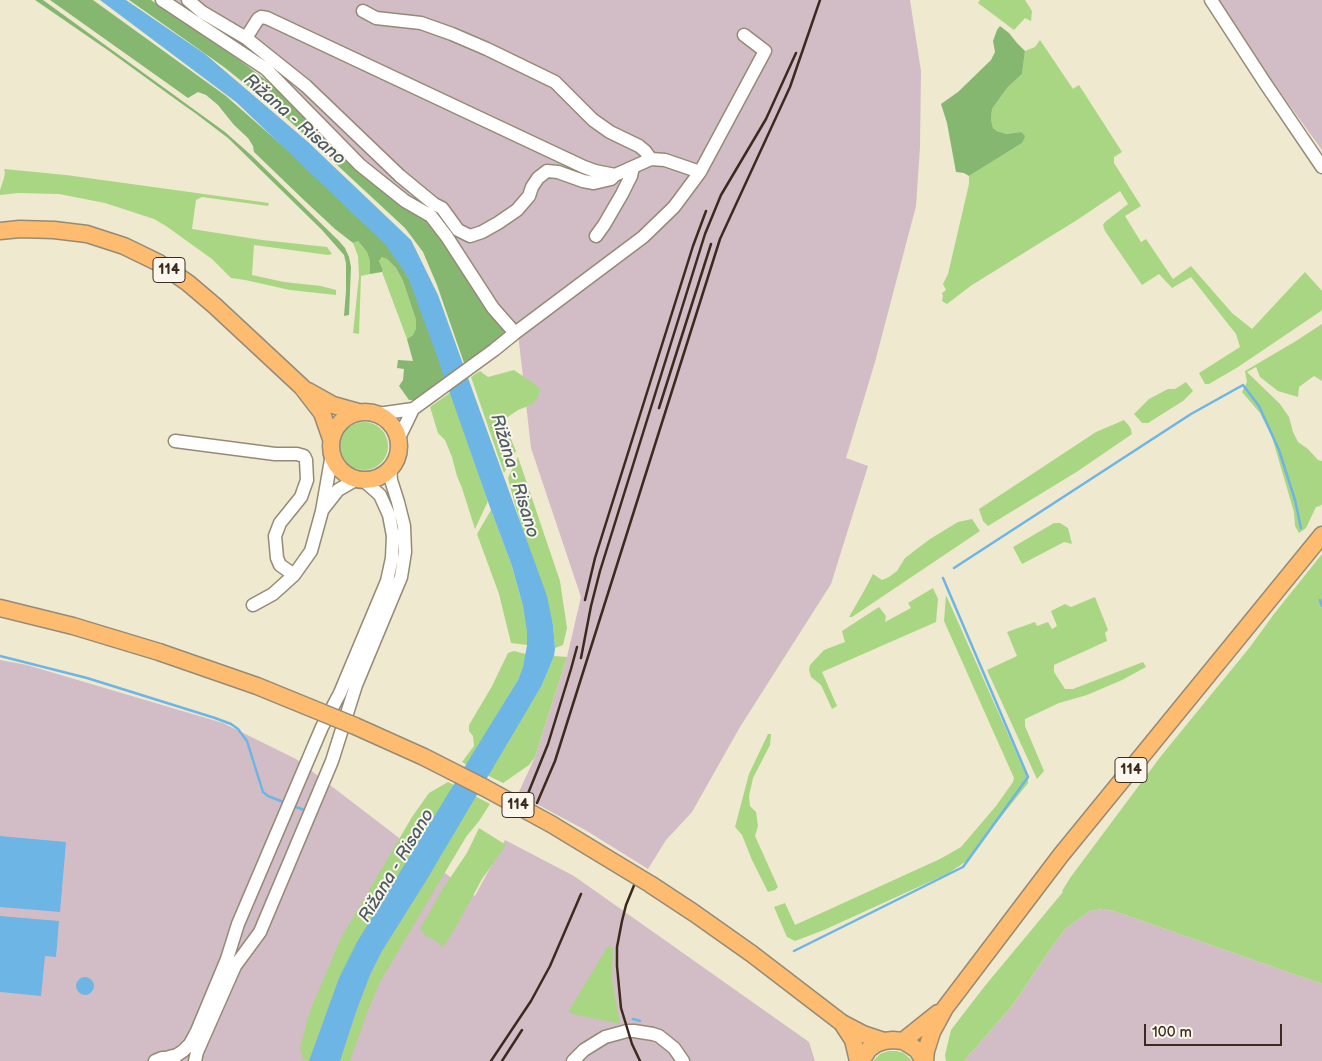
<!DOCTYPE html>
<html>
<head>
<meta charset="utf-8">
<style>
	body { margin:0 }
	#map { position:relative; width:1322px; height:1061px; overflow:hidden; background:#efe9cf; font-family:"Balsamiq Sans",sans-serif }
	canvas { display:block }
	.scale { position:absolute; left:1144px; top:1024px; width:138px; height:22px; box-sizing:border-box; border:2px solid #3b2a1e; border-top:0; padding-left:6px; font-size:15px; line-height:18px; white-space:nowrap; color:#3b2a1e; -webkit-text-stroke:4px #fbf7ec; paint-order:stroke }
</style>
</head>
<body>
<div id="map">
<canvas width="1322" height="1061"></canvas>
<div class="scale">100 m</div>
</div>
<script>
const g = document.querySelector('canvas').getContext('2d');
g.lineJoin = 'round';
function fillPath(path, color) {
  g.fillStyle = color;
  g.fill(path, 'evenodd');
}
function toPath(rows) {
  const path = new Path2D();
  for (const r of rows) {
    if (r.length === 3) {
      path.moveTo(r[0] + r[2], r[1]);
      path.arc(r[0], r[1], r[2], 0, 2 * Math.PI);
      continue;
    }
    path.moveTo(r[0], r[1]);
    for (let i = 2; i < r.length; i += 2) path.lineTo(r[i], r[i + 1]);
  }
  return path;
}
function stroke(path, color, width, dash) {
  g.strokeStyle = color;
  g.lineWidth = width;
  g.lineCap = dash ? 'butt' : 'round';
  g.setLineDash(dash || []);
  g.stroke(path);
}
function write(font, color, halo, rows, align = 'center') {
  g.font = font + ' "Balsamiq Sans",sans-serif';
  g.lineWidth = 4;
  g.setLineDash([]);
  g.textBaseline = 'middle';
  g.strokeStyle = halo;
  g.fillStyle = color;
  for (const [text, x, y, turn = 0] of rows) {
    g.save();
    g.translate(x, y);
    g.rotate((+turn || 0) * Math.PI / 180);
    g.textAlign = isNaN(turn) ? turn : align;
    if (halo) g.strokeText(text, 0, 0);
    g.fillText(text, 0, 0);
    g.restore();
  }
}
const industrial = toPath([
	[174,0,910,0,921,71,920,147,916,206,875,362,846,458,868,466,831,584,740,727,692,812,666,840,648,869,587,831,518,794,535,757,567,657,581,597,531,448,518,333,270,64],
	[1213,0,1322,0,1322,150],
	[0,660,27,665,223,723,296,759,475,896,505,840,574,876,809,1042,815,1061,0,1061],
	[1103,909,1114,911,1322,984,1322,1061,964,1061,1012,1006,1049,951,1065,929,1090,911]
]);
const green = toPath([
	[980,0,1025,0,1032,11,1031,21,1025,18,1014,30,978,3],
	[1040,40,1073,89,1079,85,1122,152,1114,157,1114,163,1141,206,1125,216,1141,242,1146,239,1173,279,1191,266,1232,313,1252,329,1305,272,1322,291,1322,309,1321,311,1238,367,1209,384,1205,384,1199,373,1240,347,1236,334,1191,277,1172,288,1159,274,1142,285,1105,231,1103,225,1105,222,1128,204,1120,191,1077,220,972,285,947,304,942,301,943,296,942,293,946,290,943,284,948,274,969,184,969,176,1022,143,1021,132,1006,134,997,131,993,128,991,120,992,109,1007,88,1022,74,1025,51,1035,47],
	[4,169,66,175,269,203,268,206,202,197,196,200,192,229,262,240,327,247,332,254,328,255,254,245,252,275,284,282,321,286,336,290,336,295,290,290,245,280,231,278,212,259,166,226,154,219,105,203,59,194,18,193,0,195,0,190,4,178,5,172],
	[358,241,367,252,370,261,370,274,361,276,359,334,353,333,359,276,358,256,353,243],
	[382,257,387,259,396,268,403,281,416,320,416,328,413,335,407,339,382,272,383,268,379,261],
	[1322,324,1322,381,1314,376,1299,387,1298,397,1278,391,1260,377,1256,367,1247,372,1280,404,1289,417,1293,432,1298,442,1308,449,1318,460,1322,461,1322,504,1320,506,1316,507,1306,528,1299,533,1295,526,1294,512,1272,437,1260,413,1242,392,1247,382,1245,371,1296,341],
	[514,370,540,388,538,397,533,404,518,410,505,419,506,427,516,451,504,473,471,377,480,371,488,377],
	[1186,382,1193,391,1183,401,1148,423,1142,423,1134,414,1149,399,1168,389,1175,389],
	[451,392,488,501,475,529,462,488,457,476,452,457,445,440,438,433,430,407],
	[1124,420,1130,427,1132,434,1078,471,988,526,983,521,979,509,1096,432],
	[364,446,24],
	[518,457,560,581,567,628,563,645,555,648,553,625,515,505,508,478],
	[491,510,512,566,523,606,528,631,527,645,511,643,499,594,477,534],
	[972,519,980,531,852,617,849,617,864,591,873,574,882,580,889,577,897,571,905,558,930,539,958,522],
	[1054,523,1060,523,1068,528,1072,544,1064,542,1022,564,1013,547],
	[1322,554,1322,984,1114,911,1103,909,1090,911,1065,929,1049,951,1012,1006,964,1061,946,1061,945,1055,951,1030,984,987,1063,892,1062,891,1070,878,1161,756,1250,647,1274,614],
	[933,588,938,599,936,622,822,672,837,706,832,709,821,685,811,677,809,670,810,665,824,650,845,642,842,631,879,607,886,616,885,622,911,608,908,603],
	[946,595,1028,779,1028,783,976,848,971,856,965,862,949,873,824,930,795,941,787,937,774,907,785,903,795,925,940,859,961,847,996,806,1013,782,1014,778,944,621],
	[1095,597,1108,630,1105,633,1107,641,1054,665,1054,672,1065,689,1073,689,1143,662,1146,667,1122,680,1087,695,1059,703,1025,719,1025,726,1044,771,1037,779,987,670,1017,656,1007,632,1035,622,1037,626,1048,622,1052,629,1057,626,1051,611,1065,604,1071,607],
	[514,651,526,654,523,667,518,680,467,765,462,762,474,746,473,736,469,731,469,725,491,688,508,653],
	[554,656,567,657,535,757,529,765,503,783,487,775,542,685],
	[768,734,771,734,770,745,753,778,749,796,750,806,756,812,758,826,755,836,778,887,775,890,768,892,752,860,742,835,735,827,749,774],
	[448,782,454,785,357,943,339,978,309,1061,303,1059,300,1048,307,1021,312,1006,341,938,412,817,429,793],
	[475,796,490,804,479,821,466,837,380,982,367,1013,350,1061,340,1061,356,1012,370,975,382,951,426,881],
	[479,828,506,845,482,879,456,927,443,947,436,941,426,936,420,929,442,890,467,853],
	[608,946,613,948,612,980,620,1024,577,1015,568,1012],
	[888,1051,896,1051,904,1053,912,1061,873,1061,880,1054]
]);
const forest = toPath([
	[35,0,43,0,225,132,251,155,339,241,345,248,349,257,351,267,349,315,344,316,346,291,346,263,344,255,322,230,228,138,195,113,178,101,109,51],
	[50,0,93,0,226,96,350,205,395,254,420,298,446,377,416,400,409,400,399,386,403,380,404,369,397,368,398,360,413,361,407,339,413,335,416,328,416,320,403,281,396,268,387,259,382,257,379,261,383,269,382,272,370,274,370,261,367,252,358,241,353,243,335,229,306,202,254,152,253,146,248,138,234,125,218,105,206,95,198,92,188,98],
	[129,0,151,0,242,62,270,83,428,217,510,331,504,337,464,363,437,285,423,252,405,228,281,113,224,67],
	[1000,26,1009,33,1017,43,1025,51,1022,74,1007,88,992,109,991,120,993,128,997,131,1006,134,1021,132,1025,136,1022,143,969,176,964,173,956,172,947,123,941,104,958,92,991,60,995,52,993,41,997,30]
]);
const water = toPath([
	[100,0,126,0,205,54,308,142,411,240,438,295,547,596,553,625,555,648,554,656,542,685,426,881,382,951,370,975,356,1012,340,1061,309,1061,339,978,357,942,518,680,523,667,527,645,527,631,523,606,512,566,491,510,433,345,408,277,385,244,236,102],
	[0,836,66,842,60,912,0,907],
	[0,916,59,921,56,957,45,956,41,996,0,992],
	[85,986,9]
]);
const stream = toPath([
	[954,568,1191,414,1243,385,1259,406,1279,450,1295,500,1301,528],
	[1320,600,1322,606],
	[0,656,87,678,215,718,231,724,238,729,247,741,263,792,268,796,286,803],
	[293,806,307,811],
	[794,951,963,867,1028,777,943,578],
	[633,1019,640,1021]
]);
const minor = toPath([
	[162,0,266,69,360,165,405,201,431,216,447,237,493,308,515,333],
	[188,0,202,12,246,38,306,86,400,176,434,204,442,208,458,230,470,236,482,232,498,223,517,210,529,196,532,187,538,178,547,171,558,172,583,181,594,183,611,179,615,175,651,159,665,160,700,172],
	[1211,0,1265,83,1322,167],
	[363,11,376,18,421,23,452,34,487,49,555,82,593,120,610,132,639,146,645,151,651,159],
	[246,38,258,19,261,17,267,18,584,167,595,171,615,175],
	[596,236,604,225,622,194,631,176,633,167],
	[378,414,413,409],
	[398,440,413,409,494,350,515,333,643,237,674,207,700,172,765,51,744,35],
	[175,441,275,454,297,454,304,456,306,460,307,480,301,497,280,523,275,536,277,558,280,565,294,575],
	[323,509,338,490,357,479],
	[253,605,273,594,294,575,311,551,322,511,332,454],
	[169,1057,177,1055,183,1051,190,1044,197,1031,227,959,238,924,322,727,340,693,387,581,392,558,393,536,389,515,380,495,363,480],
	[155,1061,162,1058,175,1058],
	[195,1061,197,1052,235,966,260,932,332,761,356,685,401,577,405,552,404,526,398,502,391,480,390,468],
	[573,1061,584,1050,605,1037,627,1031,634,1031,653,1034,659,1036,674,1048,683,1061]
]);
const major = toPath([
	[0,231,20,229,54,230,87,234,124,246,159,263,188,283,215,306,302,387,322,413,331,439],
	[308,391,333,405,358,412],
	[365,446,34],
	[0,608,73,626,159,652],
	[842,1023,863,1034,884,1041],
	[842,1023,853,1040,858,1061],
	[903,1041,938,1013],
	[861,1061,869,1049,876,1044,884,1041,893,1040,903,1041,910,1045,917,1050,924,1061],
	[925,1061,926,1051,932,1032,945,1008,1061,855,1322,535]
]);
const rail = toPath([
	[659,408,711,244],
	[585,600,595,558,693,246,706,211],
	[581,658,591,606,600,571,705,234,721,195,766,119,796,53],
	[527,796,548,744,571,669,577,647],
	[537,803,555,761,720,239,790,87,820,0],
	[635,883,626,905,622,921,617,947,617,966,621,1008,632,1044,640,1061],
	[491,1061,531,1001,550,966,581,894],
	[502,1061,522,1030]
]);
const majorBridge = toPath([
	[159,652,257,686,355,726,424,757,485,788,551,824,650,884,694,913,752,954,842,1023]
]);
const shields = [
	[169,270,32],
	[1131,770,32],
	[518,805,32]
];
const shieldNames = [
	["114",169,270],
	["114",1131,770],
	["114",518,805]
];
const waterNames = [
	["Rižana - Risano",294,120,41],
	["Rižana - Risano",514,476,73],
	["Rižana - Risano",397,866,-59]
];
fillPath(industrial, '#d2bdc6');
fillPath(green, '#a9d683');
fillPath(forest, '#86b771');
fillPath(water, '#6db5e5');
stroke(stream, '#6db5e5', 2.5);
stroke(minor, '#958a76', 15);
stroke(major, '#958a76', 19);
stroke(minor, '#fff', 12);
stroke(major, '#fdbc70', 16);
stroke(rail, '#3b2a1e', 2.5);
stroke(majorBridge, '#958a76', 19, []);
stroke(majorBridge, '#fdbc70', 16);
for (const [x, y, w] of shields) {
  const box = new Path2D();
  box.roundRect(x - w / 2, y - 12.5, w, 25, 4);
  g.fillStyle = '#fbf7ec';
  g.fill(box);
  stroke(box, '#3b2a1e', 1);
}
write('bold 15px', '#3b2a1e', null, shieldNames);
write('italic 18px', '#4c5b64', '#fbf7ec', waterNames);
</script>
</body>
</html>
